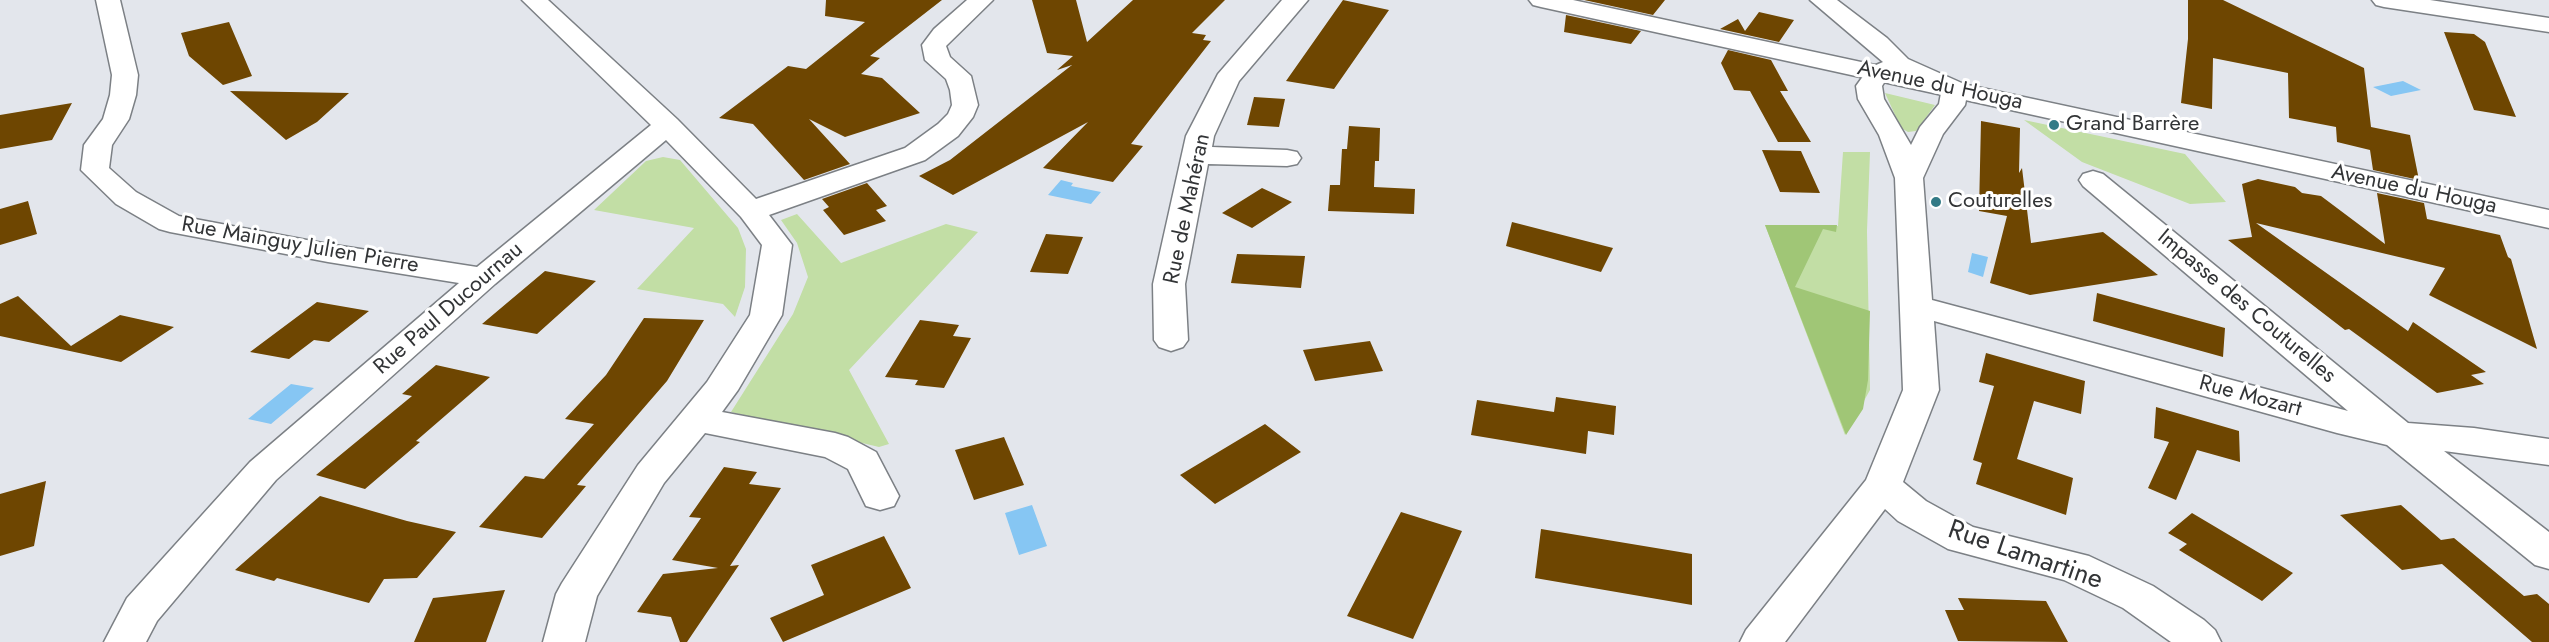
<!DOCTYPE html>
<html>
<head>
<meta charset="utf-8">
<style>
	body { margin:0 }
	canvas { display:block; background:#e3e6ec }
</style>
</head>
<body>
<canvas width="2549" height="642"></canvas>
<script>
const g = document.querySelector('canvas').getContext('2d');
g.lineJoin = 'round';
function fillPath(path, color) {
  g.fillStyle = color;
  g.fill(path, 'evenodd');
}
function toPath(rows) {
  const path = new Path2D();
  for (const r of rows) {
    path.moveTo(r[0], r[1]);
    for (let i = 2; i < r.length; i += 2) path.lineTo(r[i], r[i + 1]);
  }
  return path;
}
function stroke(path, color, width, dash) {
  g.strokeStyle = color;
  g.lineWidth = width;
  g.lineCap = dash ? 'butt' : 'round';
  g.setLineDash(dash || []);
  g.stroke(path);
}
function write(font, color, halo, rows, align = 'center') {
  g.font = font + ' Jost,sans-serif';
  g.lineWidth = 6;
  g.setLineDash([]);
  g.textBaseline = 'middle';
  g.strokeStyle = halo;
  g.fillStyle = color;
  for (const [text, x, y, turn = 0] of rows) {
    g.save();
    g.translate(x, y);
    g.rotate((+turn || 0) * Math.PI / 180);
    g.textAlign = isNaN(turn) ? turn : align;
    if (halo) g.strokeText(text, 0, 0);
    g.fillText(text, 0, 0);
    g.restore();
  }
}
const green = toPath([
	[1885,93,1935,105,1916,131,1908,132,1901,128],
	[2024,120,2185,154,2226,202,2190,204,2082,162],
	[1843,152,1870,152,1867,231,1870,390,1845,435,1765,225,1838,226],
	[663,157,680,160,738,228,746,249,745,287,735,317,723,304,637,289,694,228,594,210,646,161],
	[797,214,841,263,946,224,978,232,849,370,889,444,879,447,731,412,793,314,808,277,797,243,781,220]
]);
const forest = toPath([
	[1765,225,1837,225,1836,232,1823,229,1795,287,1870,311,1868,380,1863,409,1846,435]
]);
const water = toPath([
	[2403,81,2421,90,2391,96,2373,87],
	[1061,180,1073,183,1071,186,1101,192,1091,204,1048,195],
	[1972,253,1988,257,1983,277,1968,272],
	[291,384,314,388,271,424,248,419],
	[1032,505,1047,546,1019,555,1005,513]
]);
const building = toPath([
	[826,0,942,0,870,56,880,58,861,74,882,78,920,113,845,137,809,119,850,164,804,180,753,124,719,118,788,66,806,69,865,22,825,16],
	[1032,0,1076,0,1087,42,1133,0,1225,0,1192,33,1206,35,1203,40,1211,41,1131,144,1143,146,1113,182,1043,168,1088,122,953,195,919,176,950,160,1072,65,1057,70,1073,56,1047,53],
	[1343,0,1389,10,1334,89,1286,81],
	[1584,0,1665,0,1653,15],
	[2188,0,2223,0,2364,68,2371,127,2410,135,2419,180,2373,170,2370,150,2337,142,2336,127,2289,118,2288,73,2213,58,2212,109,2181,103,2188,39],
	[1759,12,1794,20,1779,42,1720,29,1738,19,1745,31],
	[1566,15,1641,31,1631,44,1564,32],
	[229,22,252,76,223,85,189,56,181,33],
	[2444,32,2474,34,2485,42,2516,117,2474,110],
	[1728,50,1771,60,1788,91,1780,91,1811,142,1778,142,1750,91,1734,90,1721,63],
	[230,91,349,93,317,122,286,140],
	[1254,97,1285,99,1279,127,1247,125],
	[72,103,52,140,0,149,0,115],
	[1981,121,2020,128,2019,173,2022,168,2031,243,2103,232,2158,275,2030,295,1990,283,2007,216,1979,211],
	[1349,126,1380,128,1379,161,1375,161,1374,187,1415,189,1414,214,1328,211,1330,185,1340,185,1342,149,1347,149],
	[1762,150,1801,151,1820,193,1780,192],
	[2258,179,2295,187,2302,193,2321,196,2385,244,2377,193,2424,203,2427,219,2500,235,2508,257,2511,259,2537,349,2429,295,2445,268,2256,223,2408,331,2413,322,2486,372,2471,375,2484,384,2437,393,2349,329,2345,330,2228,240,2252,237,2242,184],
	[867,183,887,206,876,210,886,221,844,235,823,210,829,207,822,199],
	[1262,188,1292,202,1252,228,1222,213],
	[28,201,37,234,0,245,0,209],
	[1512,222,1613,248,1601,272,1506,246],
	[1046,234,1083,237,1068,274,1030,272],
	[1237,254,1305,256,1301,288,1231,283],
	[545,271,596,281,537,334,482,324],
	[2097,293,2225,328,2223,357,2093,321],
	[18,296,71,346,120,315,174,327,121,362,0,336,0,304],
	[317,302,369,311,329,342,314,340,289,359,250,352],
	[644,318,704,320,667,381,577,485,586,486,542,538,479,527,525,476,544,479,594,424,565,419,606,375],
	[920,320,959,325,953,336,971,338,944,388,915,385,918,380,885,377],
	[1370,341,1383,371,1315,381,1303,350],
	[1986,353,2085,381,2081,414,2034,401,2017,459,2073,478,2066,515,1976,484,1982,463,1973,460,1994,386,1979,382],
	[436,365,490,377,416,441,420,442,365,489,316,475,412,396,402,394],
	[1556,397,1616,406,1614,435,1588,431,1586,454,1471,435,1477,400,1554,412],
	[2156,407,2239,431,2240,462,2197,450,2176,500,2148,488,2169,442,2154,438],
	[1265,424,1301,452,1215,504,1180,475],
	[1004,437,1024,485,974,500,955,450],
	[724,467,757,472,749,484,781,488,730,566,739,565,687,642,680,642,671,617,637,612,663,574,718,568,672,560,701,518,689,517],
	[46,481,34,546,0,556,0,494],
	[320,496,407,521,456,532,417,578,384,579,369,603,277,578,274,581,235,570],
	[2401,505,2441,540,2454,538,2524,596,2537,594,2549,604,2549,642,2532,642,2442,564,2402,570,2340,515],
	[1401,512,1462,531,1413,639,1347,616],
	[2192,513,2293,573,2262,601,2179,550,2187,544,2168,533],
	[1541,529,1692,554,1692,605,1535,578],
	[884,536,911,588,783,642,770,618,824,595,811,565],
	[505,590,486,642,414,642,433,598],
	[1958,598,2046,601,2068,642,1958,641,1945,610,1964,610]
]);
const minor = toPath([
	[96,0,120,0,138,75,136,95,129,119,112,145,109,168,136,192,179,216,328,244,477,267,651,125,522,0,548,0,677,119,756,199,905,148,938,124,948,114,952,105,950,90,946,79,925,60,922,45,934,29,967,0,993,0,946,46,950,57,971,76,978,105,973,117,958,136,925,160,769,215,792,245,782,315,738,390,722,412,835,433,848,437,876,452,899,496,894,506,880,510,866,506,848,469,825,457,705,433,664,483,597,596,585,642,543,642,556,594,562,583,638,465,707,382,750,315,762,245,741,217,666,140,495,284,276,480,157,621,146,642,104,642,127,598,250,462,459,283,328,262,170,232,159,229,116,204,81,170,84,145,103,119,110,95,112,75,96,0],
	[1282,0,1308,0,1239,81,1214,136,1212,147,1287,150,1297,152,1301,158,1297,164,1287,166,1208,164,1185,284,1188,340,1183,347,1171,351,1159,347,1154,340,1153,284,1186,136,1218,74,1282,0],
	[1810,0,1837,0,1887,38,1908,59,1964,84,1968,90,1965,105,1943,134,1923,178,1932,300,2348,411,2083,186,2079,180,2083,174,2093,171,2103,174,2408,423,2474,428,2549,439,2549,465,2444,451,2549,532,2549,569,2535,565,2387,445,2337,433,1934,321,1939,390,1903,482,1926,501,1973,527,2089,556,2153,586,2204,620,2215,630,2221,642,2171,642,2123,608,2064,580,1948,549,1898,521,1885,509,1785,642,1740,642,1746,630,1866,480,1903,390,1895,178,1879,135,1858,99,1856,86,1869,68,1883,62,1810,0],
	[1899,73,1941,93,1939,104,1920,127,1911,145,1884,99,1882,86,1887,78,1899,73],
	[2372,0,2430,0,2549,18,2549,32,2384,7,2376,5,2372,0]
]);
const major = toPath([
	[1529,0,1573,0,2549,210,2549,228,1541,7,1533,5,1529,0]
]);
const markers = [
	[2054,125,6,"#337a86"],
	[1936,202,6,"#337a86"]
];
const streetNames = [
	["Avenue du Houga",1940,86,12],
	["Avenue du Houga",2414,190,12],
	["Rue de Mahéran",1188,209,-78],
	["Rue Mainguy Julien Pierre",300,246,10],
	["Impasse des Couturelles",2246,307,40],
	["Rue Paul Ducournau",449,309,-41],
	["Rue Mozart",2250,397,15]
];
const poiNames = [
	["Grand Barrère",2066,125],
	["Couturelles",1948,202]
];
const nearStreetnames = [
	["Rue Lamartine",2025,556,19]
];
fillPath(green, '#c2dea5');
fillPath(forest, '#a0c676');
fillPath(water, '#86c6f3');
fillPath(building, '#6e4601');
stroke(minor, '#7c8085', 3);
stroke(major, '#7c8085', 3);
fillPath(minor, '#fff');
fillPath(major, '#fff');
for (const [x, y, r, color] of markers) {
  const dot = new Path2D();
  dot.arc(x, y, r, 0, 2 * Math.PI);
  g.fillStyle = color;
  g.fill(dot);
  stroke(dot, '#fff', 2);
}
write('22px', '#323436', '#fff', streetNames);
write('22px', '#323436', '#fff', poiNames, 'left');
write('27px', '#323436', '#fff', nearStreetnames);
</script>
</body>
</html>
